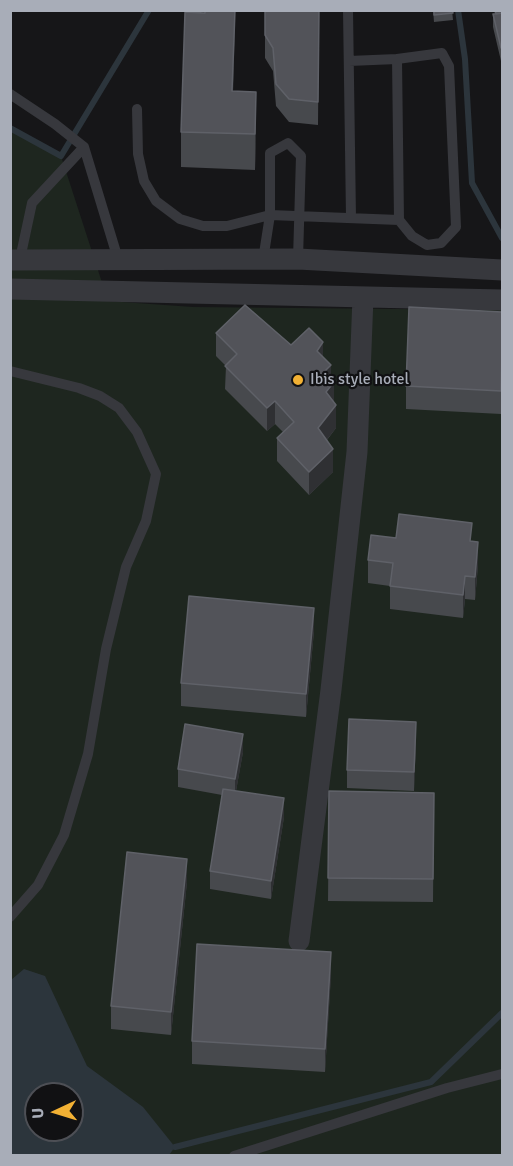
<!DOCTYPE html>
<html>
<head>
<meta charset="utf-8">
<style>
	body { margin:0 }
	#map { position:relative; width:513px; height:1166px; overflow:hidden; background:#161618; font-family:Signika,sans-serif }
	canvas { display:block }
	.frame { position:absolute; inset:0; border:12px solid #a8adb8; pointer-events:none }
	.north { position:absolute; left:24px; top:1082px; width:60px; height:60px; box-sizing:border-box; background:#111113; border:2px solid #4d4f55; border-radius:50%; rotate:266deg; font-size:16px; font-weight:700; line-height:24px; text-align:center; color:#a8adb8 }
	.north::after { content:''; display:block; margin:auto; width:21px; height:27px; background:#f2b134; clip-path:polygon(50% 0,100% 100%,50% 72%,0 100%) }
</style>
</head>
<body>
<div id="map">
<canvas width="513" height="1166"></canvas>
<div class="frame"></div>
<div class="north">U</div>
</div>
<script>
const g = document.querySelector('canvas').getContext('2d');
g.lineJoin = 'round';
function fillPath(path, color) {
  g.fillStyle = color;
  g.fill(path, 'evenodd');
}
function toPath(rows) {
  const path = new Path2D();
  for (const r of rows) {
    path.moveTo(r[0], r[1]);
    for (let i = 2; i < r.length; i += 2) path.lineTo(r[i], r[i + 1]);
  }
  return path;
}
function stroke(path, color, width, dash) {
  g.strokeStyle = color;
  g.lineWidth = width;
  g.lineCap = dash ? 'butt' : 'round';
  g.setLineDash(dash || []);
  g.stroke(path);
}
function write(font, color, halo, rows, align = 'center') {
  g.font = font + ' Signika,sans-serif';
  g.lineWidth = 4.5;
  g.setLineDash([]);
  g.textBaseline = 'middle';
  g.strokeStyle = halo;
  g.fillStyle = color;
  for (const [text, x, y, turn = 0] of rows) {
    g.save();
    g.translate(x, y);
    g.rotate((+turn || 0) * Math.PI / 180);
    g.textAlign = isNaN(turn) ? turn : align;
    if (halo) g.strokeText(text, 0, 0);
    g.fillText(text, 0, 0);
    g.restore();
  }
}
const green = toPath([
	[10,128,61,156,108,301,193,307,502,310,502,1155,11,1155],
	[36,1094,72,1094,72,1130,36,1130]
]);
const water = toPath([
	[24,969,45,976,87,1066,143,1107,175,1147,169,1155,11,1155,11,980],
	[36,1094,72,1094,72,1130,36,1130]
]);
const stream = toPath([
	[458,10,465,59,472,183,502,238],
	[10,128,61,156,149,10],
	[175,1147,431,1082,502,1013]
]);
const lane = toPath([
	[348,10,351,218],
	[349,61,397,59],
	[10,94,55,124,84,147,118,259],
	[137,109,138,154,144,181,156,201,180,219,203,226,227,226,270,215,399,220,412,236,427,245,441,243,456,227,449,66,442,53,397,59,399,220],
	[20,259,32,203,84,147],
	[263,260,270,215,270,153,288,143,301,156,298,259],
	[10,371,79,388,100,396,119,408,137,432,156,474,146,521,126,567,106,649,88,754,64,835,38,885,10,917],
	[234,1156,447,1088,502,1074]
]);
const street = toPath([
	[10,260,298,259,502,270],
	[10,289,502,300],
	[299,941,331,690,357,452,363,297]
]);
const wall = toPath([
	[235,10,233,91,256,128,255,170,181,167,181,132,205,13],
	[265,10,319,10,318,125,289,122,276,106,273,71,265,58],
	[433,10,452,10,453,20,434,22],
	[494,10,502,10,501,61,493,27,493,14,495,14],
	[502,312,502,374,501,414,406,409,406,386],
	[216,333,291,345,323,357,331,379,334,403,336,428,327,440,333,472,309,495,277,461,277,438,283,432,275,424,267,431,225,389,226,366,216,356],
	[396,538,472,541,478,565,475,600,465,599,463,618,390,609,390,586,368,583,368,560],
	[314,631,306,717,181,706,181,683],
	[416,740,414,791,347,788,347,770],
	[243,752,236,791,284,817,271,899,210,889,210,871,222,795,178,787,178,769],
	[329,791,434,793,433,902,328,901],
	[187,882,171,1035,111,1029,111,1006],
	[331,975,325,1072,192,1064,192,1041]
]);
const shadedWall = toPath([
	[235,10,235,28,232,127,232,91],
	[502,47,502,60,501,61,501,48],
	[256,92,256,128,255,170,255,134],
	[323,342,323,365,317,351],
	[502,351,502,374,501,414,501,391],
	[331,365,331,386,334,382,334,405,326,415,325,371],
	[275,401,275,424,267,431,267,408],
	[336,405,336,428,318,451,318,428],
	[333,449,333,472,309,495,309,472],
	[478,542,478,565,475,600,475,577],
	[465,576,465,599,463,618,463,595],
	[314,608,314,631,306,717,306,694],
	[416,722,416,740,414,791,414,772],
	[243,734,243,752,235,797,235,779],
	[284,798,284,817,271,899,271,881],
	[187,859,187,882,171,1035,171,1012],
	[331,952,331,975,325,1072,325,1049]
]);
const building = toPath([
	[205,10,235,10,232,91,256,92,255,134,181,132,185,12,205,13,205,10],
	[265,10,319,10,318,102,289,99,276,84,273,48,265,35,265,10],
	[434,10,452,10,453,13,434,15,434,10],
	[495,10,502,10,502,13,496,14,495,10],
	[502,13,502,47,501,48,493,14,502,13],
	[245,305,291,345,309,328,323,342,317,351,331,365,325,371,334,382,326,392,336,405,318,428,333,449,309,472,277,438,294,422,275,401,267,408,225,366,237,354,216,333,245,305],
	[409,307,502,312,502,351,501,391,406,386,409,307],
	[399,514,472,523,470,541,478,542,475,577,465,576,463,595,390,586,393,563,368,560,371,535,396,538,399,514],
	[189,596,314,608,306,694,181,683,189,596],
	[349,719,416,722,414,772,347,770,349,719],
	[185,724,243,734,235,779,178,769,185,724],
	[223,789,284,798,271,881,210,871,223,789],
	[329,791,434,793,433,879,328,878,329,791],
	[127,852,187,859,171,1012,111,1006,127,852],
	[197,944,331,952,325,1049,192,1041,197,944]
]);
const markers = [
	[298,380,6,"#f2b134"]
];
const poiNames = [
	["Ibis style hotel",310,380]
];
fillPath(green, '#1e261f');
fillPath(water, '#2c353c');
stroke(stream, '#2c353c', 6);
stroke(lane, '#37383d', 10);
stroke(street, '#37383d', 21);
fillPath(wall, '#47494d');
fillPath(shadedWall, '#2f3033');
fillPath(building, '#525359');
stroke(building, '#5f6168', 1.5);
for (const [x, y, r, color] of markers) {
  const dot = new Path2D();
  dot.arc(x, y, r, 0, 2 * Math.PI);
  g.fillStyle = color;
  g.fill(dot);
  stroke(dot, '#111113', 2);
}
write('16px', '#a8adb8', '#111113', poiNames, 'left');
</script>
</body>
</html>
